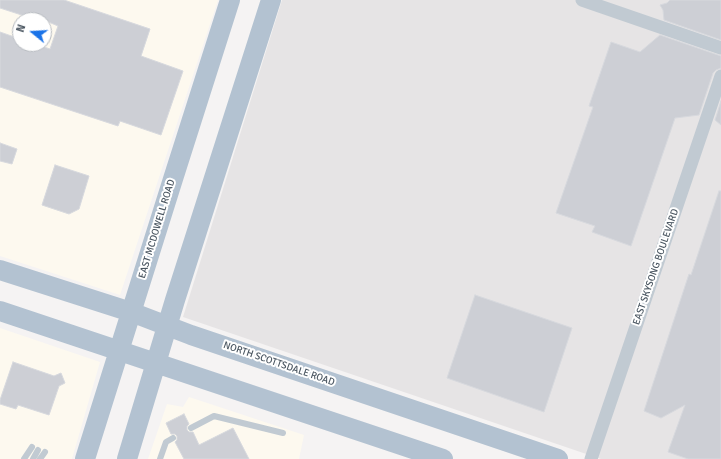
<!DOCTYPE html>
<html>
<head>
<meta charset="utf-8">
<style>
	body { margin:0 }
	#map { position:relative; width:721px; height:459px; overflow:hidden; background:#f5f3f3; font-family:Signika,sans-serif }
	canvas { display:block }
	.north { position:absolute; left:12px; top:12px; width:40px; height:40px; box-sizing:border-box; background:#fff; border:1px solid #b7bbc0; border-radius:50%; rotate:288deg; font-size:11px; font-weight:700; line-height:16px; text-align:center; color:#4a5661 }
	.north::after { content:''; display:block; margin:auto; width:14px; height:18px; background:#1a73e8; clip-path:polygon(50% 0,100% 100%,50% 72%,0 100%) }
</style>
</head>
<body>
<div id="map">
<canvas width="721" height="459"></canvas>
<div class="north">N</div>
</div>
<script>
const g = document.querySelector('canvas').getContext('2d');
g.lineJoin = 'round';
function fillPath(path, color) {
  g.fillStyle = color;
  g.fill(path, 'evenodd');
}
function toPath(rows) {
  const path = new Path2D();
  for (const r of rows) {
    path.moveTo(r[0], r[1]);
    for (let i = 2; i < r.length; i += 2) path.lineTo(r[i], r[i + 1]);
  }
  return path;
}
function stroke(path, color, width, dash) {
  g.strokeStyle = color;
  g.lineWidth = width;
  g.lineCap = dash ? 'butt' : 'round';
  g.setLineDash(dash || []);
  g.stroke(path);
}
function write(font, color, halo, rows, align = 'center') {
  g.font = font + ' Signika,sans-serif';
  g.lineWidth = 4;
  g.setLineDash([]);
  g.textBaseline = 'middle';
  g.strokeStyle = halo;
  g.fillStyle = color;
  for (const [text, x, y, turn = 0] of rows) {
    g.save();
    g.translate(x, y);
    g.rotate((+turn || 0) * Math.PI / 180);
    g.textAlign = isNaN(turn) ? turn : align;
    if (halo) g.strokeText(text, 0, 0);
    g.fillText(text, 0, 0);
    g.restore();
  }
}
const commercial = toPath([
	[0,0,218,0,120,295,0,256],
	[20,20,44,20,44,44,20,44],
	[0,328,100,362,72,459,0,459],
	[189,397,304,435,299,459,148,459,167,404,183,407]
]);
const education = toPath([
	[282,0,721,0,721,459,601,459,183,317]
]);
const building = toPath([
	[0,0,64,0,150,29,141,56,183,71,161,135,120,121,118,126,0,87,0,32,20,39,20,44,35,44,50,49,58,26,44,20,37,20,0,8,0,0],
	[670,0,721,0,721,40,664,20,663,10,660,5,667,3,670,0],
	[660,35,721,56,721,68,716,70,713,73,699,115,675,118,631,246,592,232,595,226,556,213,593,107,589,106,611,42,640,52,660,35],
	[721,101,721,125,715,120,721,101],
	[0,143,17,149,12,164,0,161,0,143],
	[55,165,89,176,79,209,69,214,42,205,55,165],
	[719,191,721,191,721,459,688,459,668,452,685,405,661,418,644,411,689,274,691,275,719,191],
	[475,295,572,328,544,412,447,378,475,295],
	[13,362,54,376,61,373,65,383,59,386,49,415,18,405,16,409,0,404,0,400,13,362],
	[184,414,189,424,187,426,187,430,189,432,193,432,199,445,233,428,249,459,184,459,175,442,177,440,177,436,175,434,171,434,166,423,184,414]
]);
const service = toPath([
	[191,428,214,416,283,433],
	[24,459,32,447],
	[33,459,38,450],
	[40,459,45,452],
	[160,459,166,442,173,438]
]);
const minor = toPath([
	[582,0,721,48],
	[591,459,721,76]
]);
const primary = toPath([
	[0,270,131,312,191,335,558,459],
	[0,311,443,459],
	[85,459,173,179,230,0],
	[127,459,175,300,271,0]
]);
const streetNames = [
	["EAST MCDOWELL ROAD",157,229,-73],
	["EAST SKYSONG BOULEVARD",656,267,-71],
	["NORTH SCOTTSDALE ROAD",279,364,19]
];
fillPath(commercial, '#fdf9ef');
fillPath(education, '#e6e4e5');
fillPath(building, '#cdcfd5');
stroke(building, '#d7d9de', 1);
stroke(service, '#c1cad2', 6);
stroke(minor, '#c1cad2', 13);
stroke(primary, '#b3c2d1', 20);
write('10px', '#4a5661', '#fff', streetNames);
</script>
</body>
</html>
